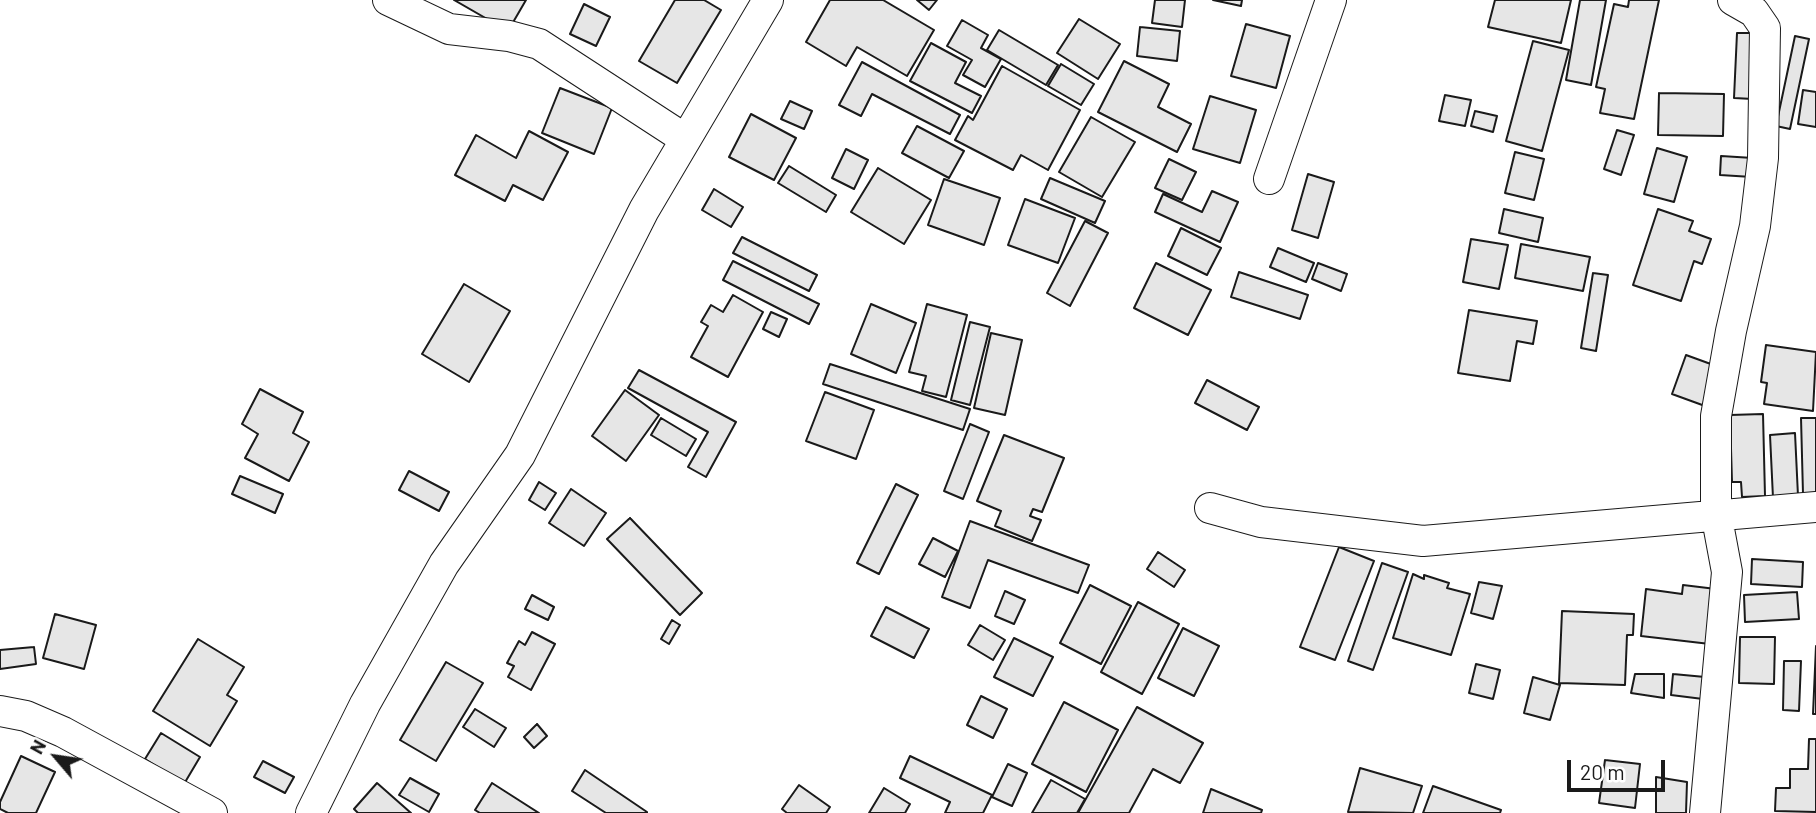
<!DOCTYPE html>
<html>
<head>
<meta charset="utf-8">
<style>
	body { margin:0 }
	#map { position:relative; width:1816px; height:813px; overflow:hidden; background:#fff; font-family:Barlow,sans-serif }
	canvas { display:block }
	.north { position:absolute; left:21px; top:722px; width:70px; height:70px; -webkit-text-stroke:5px #fff; paint-order:stroke; rotate:299deg; font-size:19px; font-weight:700; line-height:28px; text-align:center; color:#1a1a1a }
	.north::after { content:''; display:block; margin:auto; width:24px; height:32px; background:#1a1a1a; clip-path:polygon(50% 0,100% 100%,50% 72%,0 100%) }
	.scale { position:absolute; left:1567px; top:760px; width:98px; height:32px; box-sizing:border-box; border:4px solid #1a1a1a; border-top:0; padding-left:9px; font-size:21px; line-height:24px; white-space:nowrap; color:#1a1a1a; -webkit-text-stroke:5px #fff; paint-order:stroke }
</style>
</head>
<body>
<div id="map">
<canvas width="1816" height="813"></canvas>
<div class="north">N</div>
<div class="scale">20 m</div>
</div>
<script>
const g = document.querySelector('canvas').getContext('2d');
g.lineJoin = 'round';
function fillPath(path, color) {
  g.fillStyle = color;
  g.fill(path, 'evenodd');
}
function toPath(rows) {
  const path = new Path2D();
  for (const r of rows) {
    path.moveTo(r[0], r[1]);
    for (let i = 2; i < r.length; i += 2) path.lineTo(r[i], r[i + 1]);
  }
  return path;
}
function stroke(path, color, width, dash) {
  g.strokeStyle = color;
  g.lineWidth = width;
  g.lineCap = dash ? 'butt' : 'round';
  g.setLineDash(dash || []);
  g.stroke(path);
}
const building = toPath([
	[454,0,526,0,508,31,454,0],
	[675,0,704,0,721,10,677,83,639,61,675,0],
	[830,0,883,0,934,30,907,76,857,47,846,66,806,42,830,0],
	[917,0,937,0,929,10,917,0],
	[1155,0,1185,0,1182,27,1152,23,1155,0],
	[1213,0,1242,0,1241,6,1213,0],
	[1495,0,1571,0,1561,43,1488,27,1495,0],
	[1580,0,1606,0,1591,85,1566,80,1580,0],
	[1629,0,1659,0,1634,119,1600,113,1605,89,1596,87,1614,4,1628,7,1629,0],
	[584,4,610,17,596,46,570,34,584,4],
	[1079,19,1120,44,1098,79,1057,53,1079,19],
	[962,20,988,35,981,48,1001,59,985,87,963,75,972,60,947,46,962,20],
	[1246,24,1290,36,1276,88,1231,76,1246,24],
	[1140,27,1180,31,1177,61,1137,56,1140,27],
	[999,30,1058,65,1046,85,987,50,999,30],
	[1737,33,1756,33,1753,99,1734,98,1737,33],
	[1795,36,1809,39,1790,129,1776,126,1795,36],
	[1533,41,1569,50,1542,151,1506,141,1533,41],
	[931,43,966,62,955,83,981,96,972,113,910,81,931,43],
	[1124,61,1169,84,1158,107,1191,124,1177,152,1098,112,1124,61],
	[862,62,960,115,950,134,872,94,861,116,839,105,862,62],
	[1061,64,1094,84,1081,105,1048,86,1061,64],
	[1002,66,1080,110,1048,170,1021,155,1013,170,955,140,968,116,973,120,1002,66],
	[560,88,612,108,594,154,542,133,560,88],
	[1803,90,1816,92,1816,127,1798,124,1803,90],
	[1659,93,1724,94,1723,136,1658,135,1659,93],
	[1445,95,1471,100,1465,126,1439,121,1445,95],
	[1210,96,1256,110,1240,163,1193,149,1210,96],
	[790,101,812,111,804,129,781,119,790,101],
	[1475,111,1497,116,1493,132,1471,126,1475,111],
	[751,114,796,138,774,180,729,157,751,114],
	[1091,117,1135,142,1102,197,1059,172,1091,117],
	[917,126,964,151,949,178,902,153,917,126],
	[1617,130,1634,135,1621,175,1604,169,1617,130],
	[529,131,568,152,543,200,513,185,505,201,455,175,476,135,516,158,529,131],
	[1657,148,1687,157,1674,202,1644,194,1657,148],
	[846,149,868,160,854,189,832,178,846,149],
	[1515,152,1544,159,1534,200,1505,193,1515,152],
	[1721,156,1753,158,1752,177,1720,175,1721,156],
	[1169,159,1196,172,1182,200,1155,188,1169,159],
	[789,166,836,195,826,212,778,183,789,166],
	[878,168,931,200,904,244,851,212,878,168],
	[1308,174,1334,182,1318,238,1292,230,1308,174],
	[1050,178,1105,201,1095,223,1041,199,1050,178],
	[944,179,1000,198,984,245,928,225,944,179],
	[714,189,743,207,731,227,702,210,714,189],
	[1212,191,1238,202,1220,242,1155,212,1163,194,1202,212,1212,191],
	[1025,199,1075,218,1058,263,1008,245,1025,199],
	[1504,209,1543,218,1538,242,1499,233,1504,209],
	[1658,209,1693,221,1689,231,1711,239,1702,264,1694,261,1681,301,1633,285,1658,209],
	[1085,221,1108,233,1070,306,1047,293,1085,221],
	[1181,228,1221,248,1207,275,1168,256,1181,228],
	[742,237,817,275,809,291,733,253,742,237],
	[1471,239,1508,245,1499,289,1463,282,1471,239],
	[1521,244,1590,257,1583,291,1515,278,1521,244],
	[1278,248,1314,263,1306,282,1270,267,1278,248],
	[733,261,819,304,809,324,723,280,733,261],
	[1156,263,1211,290,1188,335,1134,308,1156,263],
	[1318,263,1347,274,1341,291,1312,279,1318,263],
	[1239,272,1308,295,1300,319,1231,297,1239,272],
	[1593,273,1608,275,1596,351,1581,348,1593,273],
	[464,284,510,311,469,382,422,354,464,284],
	[733,295,763,312,728,377,691,357,708,326,701,322,711,305,723,312,733,295],
	[871,304,916,323,896,373,851,354,871,304],
	[927,304,967,315,946,397,922,391,926,376,909,372,927,304],
	[1469,310,1537,321,1533,344,1517,341,1510,381,1458,373,1469,310],
	[771,312,787,319,779,337,763,329,771,312],
	[970,322,990,327,970,405,951,400,970,322],
	[991,333,1022,340,1005,415,974,408,991,333],
	[1766,345,1816,352,1813,411,1764,404,1767,383,1761,382,1766,345],
	[1686,355,1719,367,1705,406,1672,394,1686,355],
	[830,364,970,409,963,430,823,384,830,364],
	[639,370,736,422,706,477,688,467,708,432,628,388,639,370],
	[1207,380,1259,407,1247,430,1195,403,1207,380],
	[260,389,303,412,293,433,309,442,289,481,245,458,258,434,242,424,260,389],
	[625,390,659,415,626,461,592,436,625,390],
	[825,392,874,410,856,459,806,441,825,392],
	[1763,414,1765,496,1742,497,1741,482,1732,482,1730,415,1763,414],
	[661,418,696,439,686,456,651,435,661,418],
	[1801,418,1816,418,1816,494,1803,494,1801,418],
	[970,424,989,432,963,499,944,491,970,424],
	[1795,433,1798,496,1773,498,1770,435,1795,433],
	[1004,435,1064,458,1042,512,1033,509,1030,516,1041,520,1032,541,995,526,1001,511,977,501,1004,435],
	[409,471,449,492,439,511,399,490,409,471],
	[240,476,283,494,275,513,232,494,240,476],
	[539,482,556,493,545,510,529,500,539,482],
	[896,484,918,495,879,574,857,563,896,484],
	[571,489,606,513,584,546,549,523,571,489],
	[630,518,702,593,680,615,607,539,630,518],
	[970,521,1089,565,1078,593,988,560,970,608,942,597,970,521],
	[933,538,958,551,945,577,919,564,933,538],
	[1339,547,1374,561,1335,660,1300,647,1339,547],
	[1158,552,1185,570,1174,587,1147,569,1158,552],
	[1752,559,1803,562,1802,587,1751,584,1752,559],
	[1382,563,1408,572,1373,670,1348,661,1382,563],
	[1413,574,1424,579,1424,575,1449,583,1447,588,1470,594,1451,655,1393,638,1413,574],
	[1479,582,1502,586,1493,619,1471,613,1479,582],
	[1090,585,1131,606,1101,664,1060,643,1090,585],
	[1683,585,1716,589,1710,644,1641,636,1646,589,1682,594,1683,585],
	[1005,591,1025,600,1014,624,995,616,1005,591],
	[1797,592,1799,619,1745,622,1744,595,1797,592],
	[532,595,554,607,548,620,525,609,532,595],
	[1138,602,1179,624,1142,694,1101,672,1138,602],
	[886,607,929,629,914,658,871,636,886,607],
	[1562,611,1634,614,1633,635,1627,635,1625,685,1559,683,1562,611],
	[55,614,96,625,84,669,43,658,55,614],
	[672,620,680,625,669,644,661,639,672,620],
	[980,625,1005,640,993,660,968,645,980,625],
	[1183,628,1219,646,1194,696,1158,678,1183,628],
	[532,632,555,644,531,690,508,677,514,666,507,663,519,641,525,645,532,632],
	[1740,637,1775,637,1774,684,1739,683,1740,637],
	[1014,638,1053,657,1033,696,994,677,1014,638],
	[198,639,244,667,227,695,237,701,210,746,153,711,198,639],
	[1816,646,1816,714,1813,714,1816,646],
	[34,647,36,664,0,669,0,650,34,647],
	[1784,661,1801,661,1799,711,1783,710,1784,661],
	[446,662,483,683,436,761,400,740,446,662],
	[1476,664,1500,670,1493,699,1469,693,1476,664],
	[1635,674,1664,674,1664,698,1631,693,1635,674],
	[1673,674,1705,677,1703,699,1671,695,1673,674],
	[1533,677,1560,685,1550,720,1524,713,1533,677],
	[981,696,1007,709,993,738,967,725,981,696],
	[1064,702,1118,730,1086,792,1032,764,1064,702],
	[1137,707,1203,743,1180,783,1153,769,1129,813,1078,813,1137,707],
	[475,709,506,728,494,747,463,727,475,709],
	[537,724,547,736,534,748,524,737,537,724],
	[161,733,200,757,184,784,145,759,161,733],
	[1809,739,1816,739,1816,812,1775,811,1776,788,1790,788,1790,769,1808,769,1809,739],
	[21,756,55,772,36,813,8,813,0,809,0,802,21,756],
	[910,756,992,795,983,813,945,813,950,802,900,778,910,756],
	[1605,760,1640,764,1635,808,1599,803,1605,760],
	[263,761,294,777,285,793,254,777,263,761],
	[1008,764,1027,773,1012,806,992,797,1008,764],
	[1360,768,1422,786,1413,813,1348,812,1360,768],
	[585,770,647,812,647,813,606,813,572,791,585,770],
	[1656,777,1687,782,1686,813,1656,813,1656,777],
	[410,778,439,794,429,812,399,795,410,778],
	[1051,780,1085,799,1077,813,1032,813,1051,780],
	[377,783,411,813,358,813,354,809,377,783],
	[492,783,539,813,480,813,475,810,492,783],
	[799,785,830,807,826,813,787,813,782,809,799,785],
	[1433,786,1501,810,1500,813,1423,813,1433,786],
	[884,788,910,804,905,813,869,813,884,788],
	[1211,789,1262,810,1261,813,1203,813,1211,789]
]);
const minor = toPath([
	[388,0,449,29,509,36,539,44,685,139],
	[1269,179,1331,0],
	[1210,508,1261,522,1423,541,1816,507],
	[0,711,26,716,63,732,212,813],
	[311,813,365,704,444,564,520,455,644,210,768,0],
	[1705,813,1727,572,1716,513,1716,416,1731,331,1755,226,1763,158,1765,28,1754,12,1733,0]
]);
fillPath(building, '#e6e6e6');
stroke(building, '#1a1a1a', 2);
stroke(minor, '#1a1a1a', 32);
stroke(minor, '#fff', 30);
</script>
</body>
</html>
